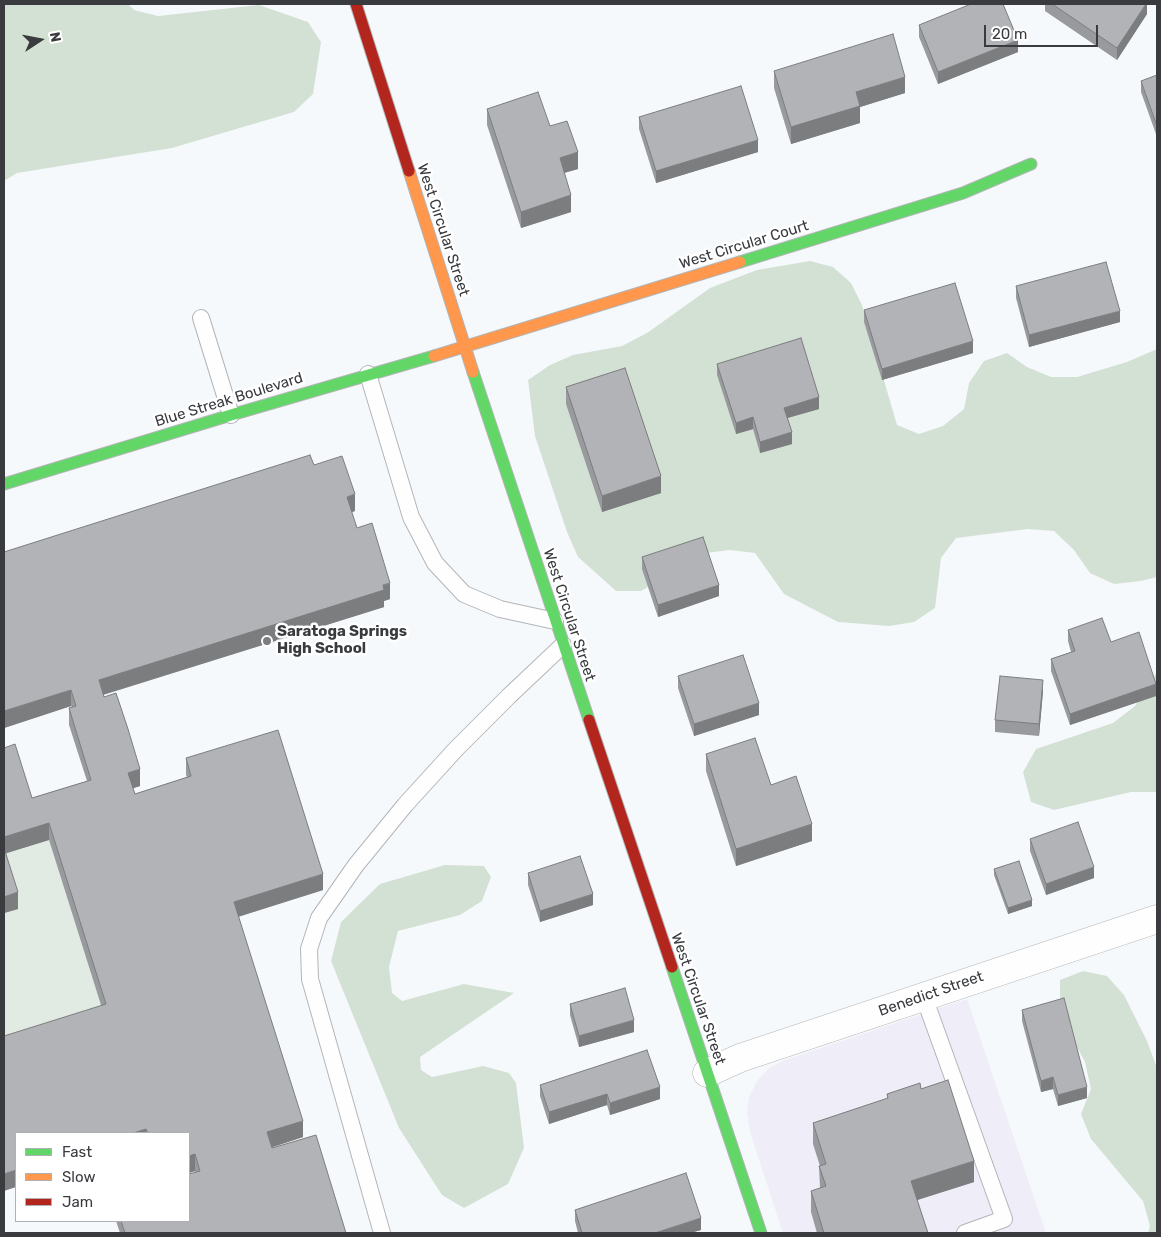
<!DOCTYPE html>
<html>
<head>
<meta charset="utf-8">
<style>
	body { margin:0 }
	#map { position:relative; width:1161px; height:1237px; overflow:hidden; background:#f6f9fc; font-family:Rubik,sans-serif }
	canvas { display:block }
	.frame { position:absolute; inset:0; border:5px solid #393b3f; pointer-events:none }
	.legend { position:absolute; left:15px; top:1132px; width:175px; height:90px; box-sizing:border-box; background:#fff; border:1px solid #b0b1b2; margin:0; padding:6px 9px; list-style:none; font-size:15px; color:#393b3f }
	.legend li { display:flex; align-items:center; gap:10px; height:25px }
	.legend b { width:25px; border:1px solid #b0b1b2 }
	.north { position:absolute; left:15px; top:15px; width:50px; height:50px; -webkit-text-stroke:4px #fff; paint-order:stroke; rotate:79deg; font-size:14px; font-weight:700; line-height:20px; text-align:center; color:#393b3f }
	.north::after { content:''; display:block; margin:auto; width:18px; height:22px; background:#393b3f; clip-path:polygon(50% 0,100% 100%,50% 72%,0 100%) }
	.scale { position:absolute; left:984px; top:25px; width:114px; height:22px; box-sizing:border-box; border:2px solid #393b3f; border-top:0; padding-left:6px; font-size:15px; line-height:18px; white-space:nowrap; color:#393b3f; -webkit-text-stroke:4px #fff; paint-order:stroke }
</style>
</head>
<body>
<div id="map">
<canvas width="1161" height="1237"></canvas>
<div class="frame"></div>
<ul class="legend">
<li><b style="height:6px;background:#63d668"></b>Fast</li>
<li><b style="height:6px;background:#ff974d"></b>Slow</li>
<li><b style="height:6px;background:#b3261e"></b>Jam</li>
</ul>
<div class="north">N</div>
<div class="scale">20 m</div>
</div>
<script>
const g = document.querySelector('canvas').getContext('2d');
g.lineJoin = 'round';
function fillPath(path, color) {
  g.fillStyle = color;
  g.fill(path, 'evenodd');
}
function toPath(rows) {
  const path = new Path2D();
  for (const r of rows) {
    path.moveTo(r[0], r[1]);
    for (let i = 2; i < r.length; i += 2) path.lineTo(r[i], r[i + 1]);
  }
  return path;
}
function stroke(path, color, width, dash) {
  g.strokeStyle = color;
  g.lineWidth = width;
  g.lineCap = dash ? 'butt' : 'round';
  g.setLineDash(dash || []);
  g.stroke(path);
}
function write(font, color, halo, rows, align = 'center') {
  g.font = font + ' Rubik,sans-serif';
  g.lineWidth = 5;
  g.setLineDash([]);
  g.textBaseline = 'middle';
  g.strokeStyle = halo;
  g.fillStyle = color;
  for (const [text, x, y, turn = 0] of rows) {
    g.save();
    g.translate(x, y);
    g.rotate((+turn || 0) * Math.PI / 180);
    g.textAlign = isNaN(turn) ? turn : align;
    if (halo) g.strokeText(text, 0, 0);
    g.fillText(text, 0, 0);
    g.restore();
  }
}
const commercial = toPath([
	[967,999,1046,1233,783,1233,750,1132,747,1114,749,1097,757,1081,769,1068,785,1060]
]);
const green = toPath([
	[49,840,106,1020,4,1052,4,913,18,909,4,854]
]);
const forest = toPath([
	[4,4,128,4,134,10,158,16,259,5,308,22,321,42,313,94,294,112,172,148,17,173,4,181],
	[810,261,833,267,851,283,862,305,897,425,919,434,943,426,964,409,969,383,984,361,1007,353,1027,367,1051,377,1077,377,1127,362,1157,349,1157,577,1141,581,1114,584,1090,573,1074,550,1054,531,1028,529,956,538,941,558,935,608,914,622,889,626,838,622,784,594,755,553,730,550,706,553,641,591,616,591,578,557,567,532,535,436,528,380,550,365,573,355,622,346,647,333,710,288,757,270],
	[1157,672,1157,792,1131,792,1054,810,1031,802,1023,772,1036,749,1113,723,1135,706],
	[445,865,484,866,491,877,482,901,460,915,398,931,389,967,392,993,402,1001,464,984,514,993,420,1057,421,1070,432,1077,483,1066,509,1073,516,1083,524,1148,508,1184,464,1208,442,1195,399,1128,331,961,341,922,380,884],
	[1083,971,1107,976,1124,995,1147,1041,1157,1068,1157,1233,1148,1233,1150,1226,1143,1201,1091,1139,1081,1114,1091,1089,1085,1062,1060,1015,1060,980]
]);
const lane = toPath([
	[201,318,231,415],
	[368,374,411,517,435,563,464,594,500,609,555,621],
	[924,997,1004,1219,965,1233],
	[382,1233,310,979,309,949,319,918,356,865,405,805,456,749,509,696,563,645]
]);
const street = toPath([
	[707,1073,740,1058,1157,919]
]);
const fast = toPath([
	[740,262,963,193,1031,164],
	[473,372,589,720],
	[4,484,231,415,434,356],
	[672,967,761,1233]
]);
const slow = toPath([
	[409,171,473,372],
	[434,356,740,262]
]);
const jam = toPath([
	[356,4,409,171],
	[589,720,672,967]
]);
const wall = toPath([
	[1045,4,1147,4,1147,14,1117,60,1045,11],
	[919,25,1018,52,938,84,919,37],
	[774,71,905,93,860,107,860,123,791,144,774,88],
	[1157,75,1157,137,1141,92,1141,81],
	[487,109,550,126,578,169,564,173,571,212,521,228,487,125],
	[639,117,758,152,656,183,639,129],
	[1016,286,1120,322,1029,347,1016,298],
	[864,310,973,353,882,380,864,322],
	[717,364,819,409,787,418,792,444,760,453,753,429,736,434,717,375],
	[566,387,661,493,602,512,566,404],
	[314,465,355,511,351,512,357,528,390,599,384,601,384,607,103,695,140,786,133,788,135,794,187,777,186,775,186,758,323,890,238,917,303,1137,272,1147,272,1148,346,1233,120,1233,116,1221,189,1221,195,1172,195,1171,189,1173,189,1133,16,1133,101,1005,49,840,6,853,18,909,4,913,4,748,32,798,87,781,69,725,69,708,72,707,71,706,4,728],
	[642,557,719,596,658,617,642,569],
	[1068,630,1111,642,1156,696,1070,725,1051,671,1051,659,1071,652,1068,641],
	[678,676,759,715,694,736,678,688],
	[1043,691,1039,736,995,732,995,720],
	[706,754,771,785,812,841,736,866,706,771],
	[1030,839,1094,878,1046,895,1030,851],
	[994,869,1032,906,1008,914,994,875],
	[528,873,593,905,540,922,528,885],
	[570,1004,634,1032,579,1047,570,1015],
	[1022,1010,1087,1098,1058,1106,1053,1089,1041,1092,1022,1021],
	[540,1085,660,1099,610,1115,607,1105,549,1124,540,1096],
	[921,1089,974,1182,917,1200,928,1233,817,1233,811,1212,811,1191,820,1188,819,1166,820,1166,813,1144,813,1123,887,1099,887,1094],
	[575,1210,701,1230,690,1233,578,1233,575,1221]
]);
const shadedWall = toPath([
	[1146,4,1147,4,1147,14,1117,60,1117,48],
	[1018,40,1018,52,938,84,938,72],
	[905,77,905,93,860,107,860,123,791,144,791,127,856,92],
	[758,140,758,152,656,183,656,171],
	[578,152,578,169,560,174,560,158],
	[571,195,571,212,521,228,521,212],
	[1120,311,1120,322,1029,347,1029,335],
	[973,341,973,353,882,380,882,369],
	[819,397,819,409,784,419,784,408],
	[753,417,753,429,736,434,736,423],
	[792,432,792,444,760,453,760,442],
	[661,476,661,493,602,512,602,496],
	[355,494,355,511,347,514,347,497],
	[390,583,390,599,384,601,384,607,99,696,99,680],
	[719,585,719,596,658,617,658,605],
	[1043,680,1043,691,1039,736,1039,724],
	[1156,684,1156,696,1070,725,1070,714],
	[71,690,71,706,4,728,4,711],
	[759,703,759,715,694,736,694,724],
	[140,769,140,786,128,790,128,773],
	[49,823,49,840,4,854,4,837],
	[812,824,812,841,736,866,736,849],
	[1094,867,1094,878,1046,895,1046,884],
	[323,874,323,890,234,918,234,902],
	[18,892,18,909,4,913,4,897],
	[593,894,593,905,540,922,540,911],
	[1032,900,1032,906,1008,914,1008,908],
	[634,1020,634,1032,579,1047,579,1036],
	[1053,1077,1053,1089,1041,1092,1041,1081],
	[660,1087,660,1099,610,1115,610,1103],
	[1087,1087,1087,1098,1058,1106,1058,1095],
	[607,1094,607,1105,549,1124,549,1112],
	[303,1121,303,1137,267,1149,267,1132],
	[146,1129,146,1133,133,1133],
	[195,1154,195,1171,189,1173,189,1156],
	[974,1161,974,1182,911,1202,911,1181],
	[16,1170,16,1187,4,1191,4,1174],
	[701,1218,701,1230,690,1233,655,1233]
]);
const building = toPath([
	[971,4,1003,4,1018,40,938,72,919,25,971,4],
	[1052,4,1146,4,1117,48,1052,4],
	[893,34,905,77,856,92,860,106,791,127,774,71,893,34],
	[1157,75,1157,126,1141,81,1157,75],
	[741,86,758,140,656,171,639,117,741,86],
	[538,92,550,126,567,121,578,152,560,158,571,195,521,212,487,109,538,92],
	[1106,262,1120,311,1029,335,1016,286,1106,262],
	[955,283,973,341,882,369,864,310,955,283],
	[801,338,819,397,784,408,792,432,760,442,753,417,736,423,717,364,801,338],
	[625,368,661,476,602,496,566,387,625,368],
	[310,455,314,465,342,456,355,494,347,497,357,528,372,523,390,583,383,585,384,590,99,680,104,697,116,693,128,729,140,769,128,773,135,794,191,776,186,758,278,730,323,874,234,902,303,1121,267,1132,272,1148,316,1135,346,1233,125,1233,121,1221,189,1221,189,1174,200,1171,195,1154,189,1156,189,1133,148,1133,146,1129,133,1133,16,1133,16,1170,4,1174,4,1036,106,1004,49,823,4,837,4,748,15,744,32,798,91,780,69,708,76,706,71,690,4,711,4,552,310,455],
	[703,537,719,585,658,605,642,557,703,537],
	[1102,618,1111,642,1139,632,1156,684,1070,714,1051,659,1075,651,1068,630,1102,618],
	[743,655,759,703,694,724,678,676,743,655],
	[1000,676,1043,680,1039,724,995,720,1000,676],
	[755,738,771,785,796,776,812,824,736,849,706,754,755,738],
	[1078,822,1094,867,1046,884,1030,839,1078,822],
	[4,848,18,892,4,897,4,848],
	[580,856,593,894,540,911,528,873,580,856],
	[1019,861,1032,900,1008,908,994,869,1019,861],
	[625,988,634,1020,579,1036,570,1004,625,988],
	[1064,998,1087,1087,1058,1095,1053,1077,1041,1081,1022,1010,1064,998],
	[647,1050,660,1087,610,1103,607,1094,549,1112,540,1085,647,1050],
	[948,1080,974,1161,911,1181,928,1233,824,1233,811,1191,826,1186,819,1166,826,1164,813,1123,888,1098,887,1094,920,1083,921,1089,948,1080],
	[686,1173,701,1218,655,1233,582,1233,575,1210,686,1173]
]);
const markers = [
	[267,641,5,"#7b7e81"]
];
const streetNames = [
	["West Circular Street",443,230,72],
	["West Circular Court",744,245,-17],
	["Blue Streak Boulevard",229,400,-17],
	["West Circular Street",569,615,72],
	["Benedict Street",931,994,-19],
	["West Circular Street",698,999,71]
];
const poiNames = [
	["Saratoga Springs",277,632],
	["High School",277,649]
];
fillPath(commercial, '#eeedf8');
fillPath(green, '#e2ebe3');
fillPath(forest, '#d3e1d4');
stroke(lane, '#b3b5b8', 18);
stroke(street, '#b3b5b8', 29);
stroke(fast, '#b3b5b8', 13);
stroke(slow, '#b3b5b8', 13);
stroke(jam, '#b3b5b8', 13);
stroke(lane, '#fefeff', 16);
stroke(street, '#fefeff', 28);
stroke(fast, '#63d668', 11);
stroke(slow, '#ff974d', 11);
stroke(jam, '#b3261e', 11);
fillPath(wall, '#989a9d');
fillPath(shadedWall, '#7c7d7f');
fillPath(building, '#b1b3b6');
stroke(building, '#7c7d7f', 1);
for (const [x, y, r, color] of markers) {
  const dot = new Path2D();
  dot.arc(x, y, r, 0, 2 * Math.PI);
  g.fillStyle = color;
  g.fill(dot);
  stroke(dot, '#fff', 2);
}
write('15px', '#393b3f', '#fff', streetNames);
write('bold 15px', '#393b3f', '#fff', poiNames, 'left');
</script>
</body>
</html>
